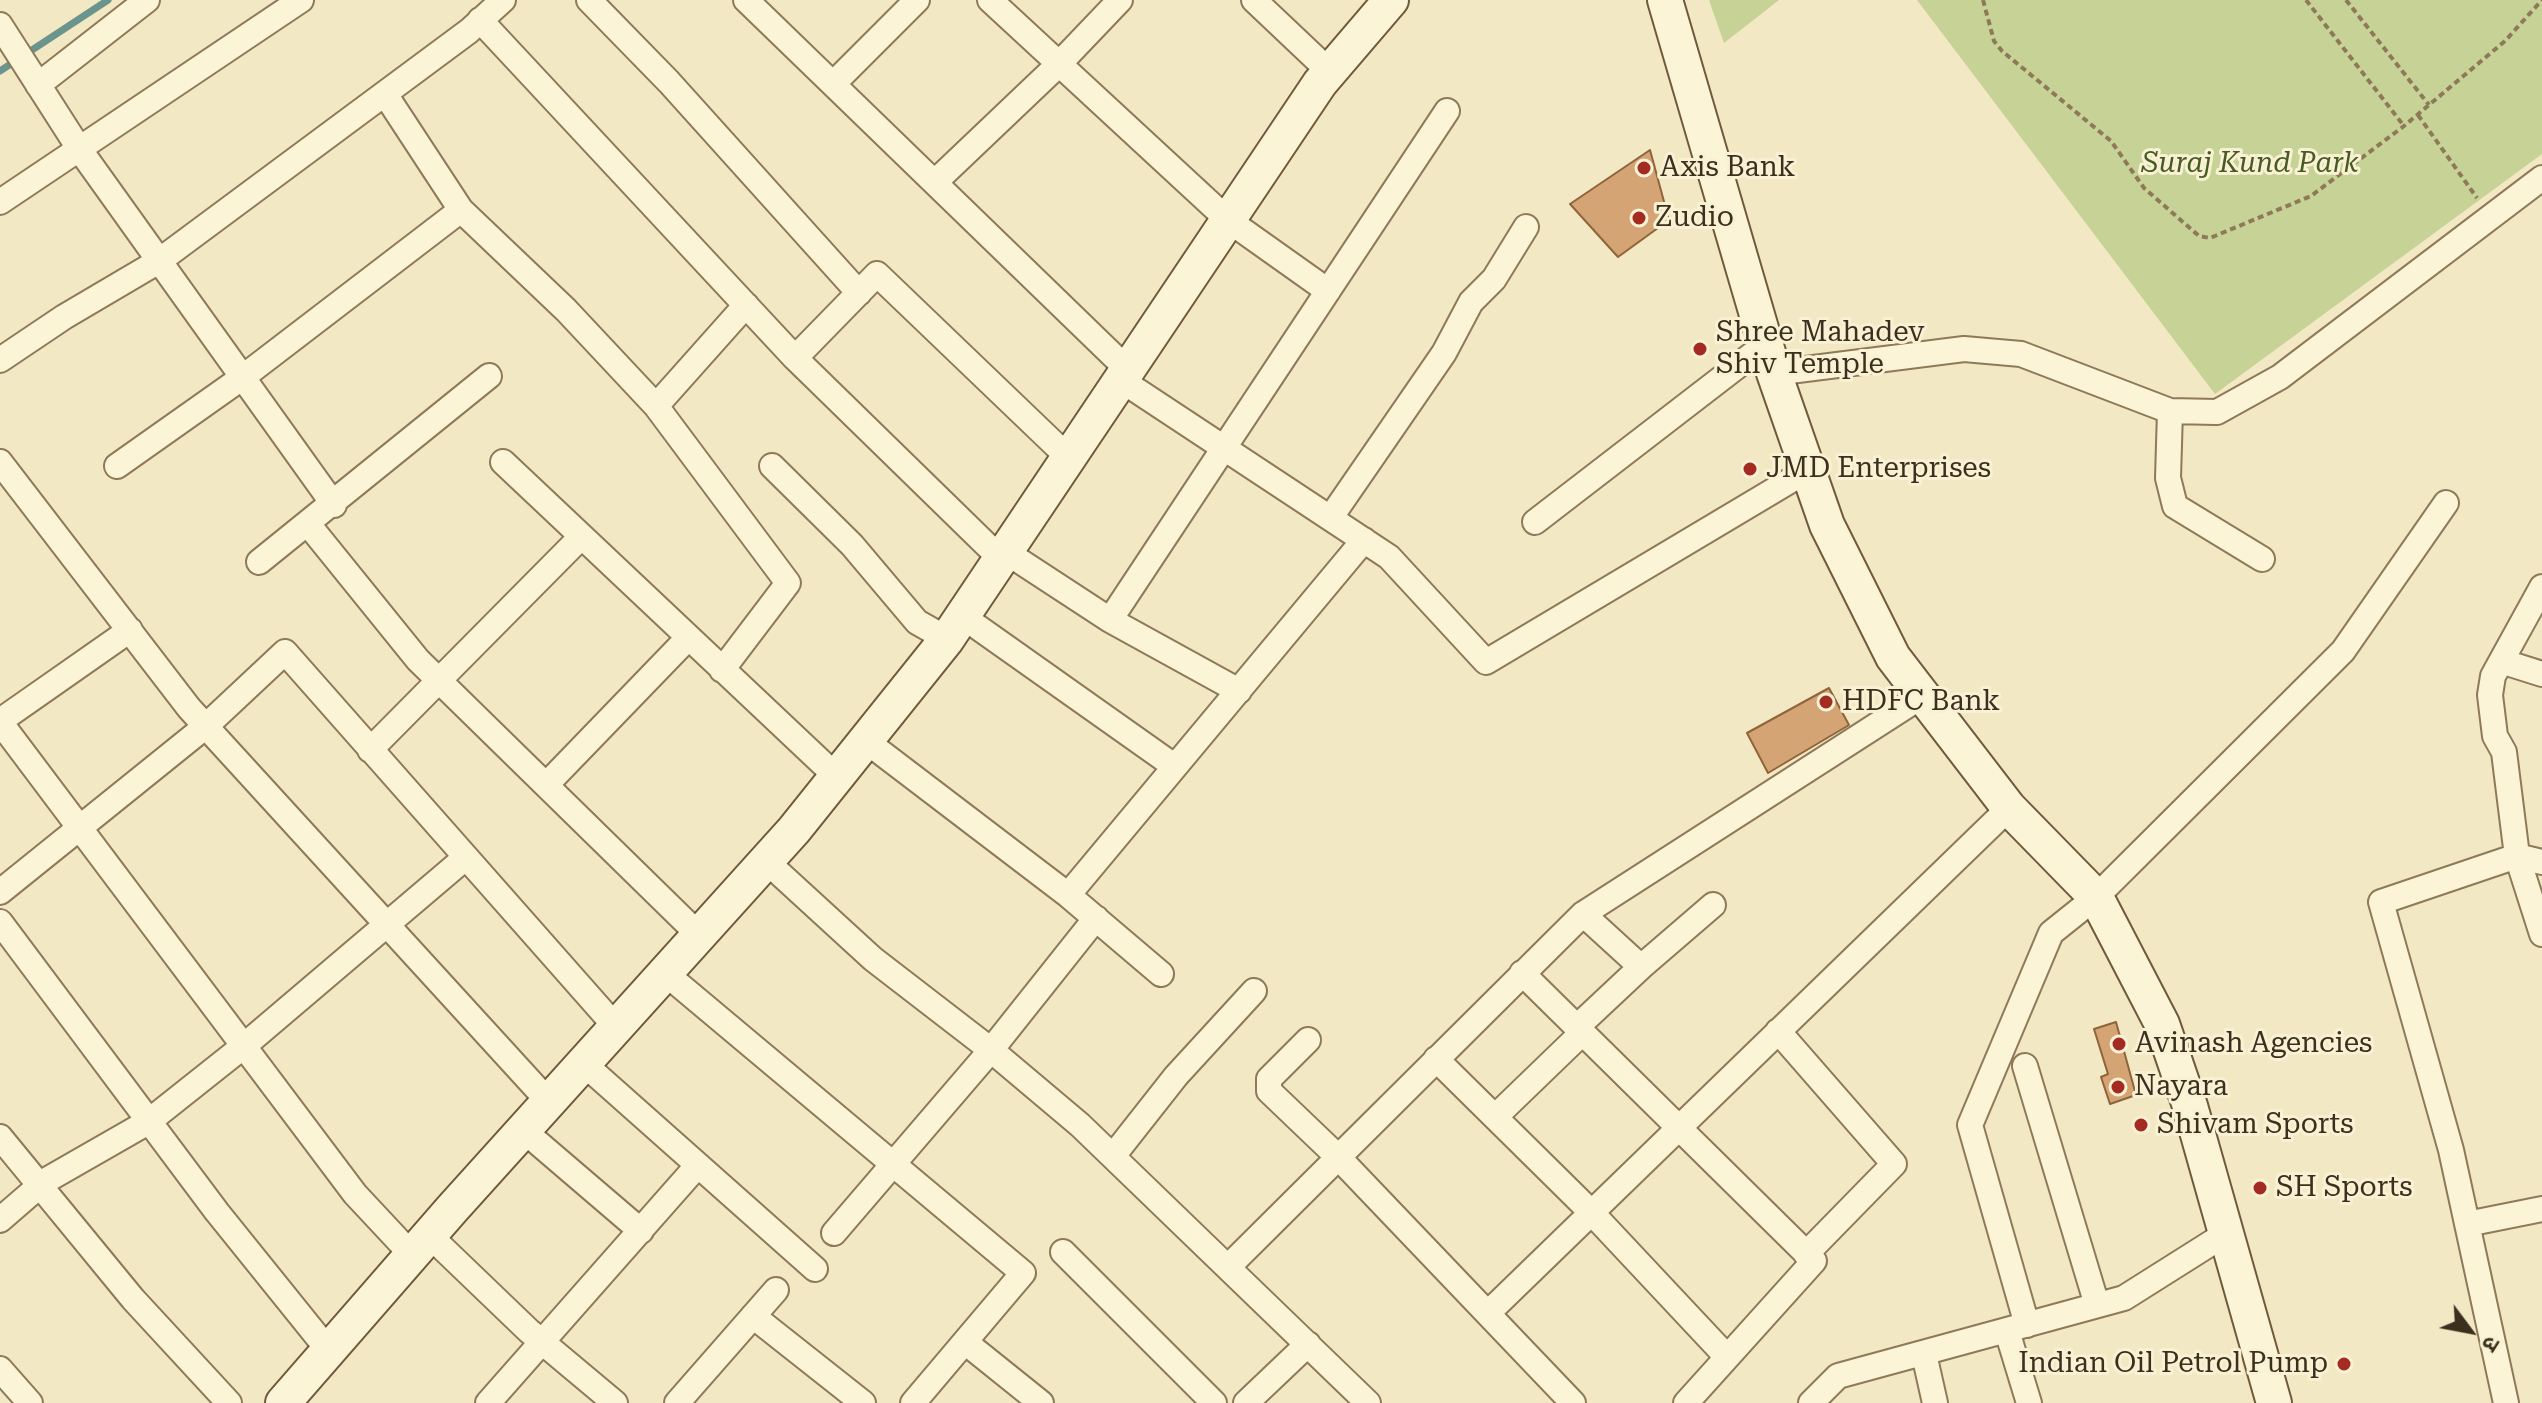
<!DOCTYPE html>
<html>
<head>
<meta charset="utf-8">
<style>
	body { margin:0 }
	#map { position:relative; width:2542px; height:1403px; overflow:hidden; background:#f2e8c3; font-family:"Roboto Serif","Noto Sans Devanagari",serif }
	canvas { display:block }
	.north { position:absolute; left:2430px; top:1291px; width:80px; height:80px; -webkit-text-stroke:6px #f9f1d4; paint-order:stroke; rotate:122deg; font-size:22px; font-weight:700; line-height:32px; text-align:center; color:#3d2f1d }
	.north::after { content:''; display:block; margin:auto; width:28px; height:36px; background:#3d2f1d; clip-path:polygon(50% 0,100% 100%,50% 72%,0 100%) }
</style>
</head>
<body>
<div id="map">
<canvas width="2542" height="1403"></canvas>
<div class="north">उ</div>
</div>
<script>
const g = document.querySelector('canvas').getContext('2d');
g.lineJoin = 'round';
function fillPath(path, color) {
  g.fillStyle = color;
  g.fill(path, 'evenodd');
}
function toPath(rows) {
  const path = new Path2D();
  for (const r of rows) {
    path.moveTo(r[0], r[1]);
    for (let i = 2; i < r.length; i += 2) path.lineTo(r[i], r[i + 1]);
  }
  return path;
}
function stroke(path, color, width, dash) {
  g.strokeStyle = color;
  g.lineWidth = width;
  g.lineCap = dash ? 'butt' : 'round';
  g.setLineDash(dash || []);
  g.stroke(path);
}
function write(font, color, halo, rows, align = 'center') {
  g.font = font + ' "Roboto Serif",serif';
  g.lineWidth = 6;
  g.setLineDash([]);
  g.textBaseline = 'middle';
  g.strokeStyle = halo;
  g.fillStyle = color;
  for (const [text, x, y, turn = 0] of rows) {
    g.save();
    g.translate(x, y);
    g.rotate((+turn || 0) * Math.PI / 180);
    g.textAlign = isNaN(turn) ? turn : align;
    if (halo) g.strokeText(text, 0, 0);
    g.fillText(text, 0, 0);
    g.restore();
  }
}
const green = toPath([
	[1709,0,1779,0,1724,43],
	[1917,0,2542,0,2542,154,2215,394]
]);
const stream = toPath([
	[0,71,108,0]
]);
const building = toPath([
	[1650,150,1669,220,1618,257,1570,204,1650,150],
	[1829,688,1849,725,1768,773,1747,733,1829,688],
	[2116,1022,2136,1095,2110,1104,2101,1077,2108,1074,2094,1029,2116,1022]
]);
const path = toPath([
	[1983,0,1994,41,2002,51,2111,141,2144,188,2199,236,2210,238,2311,196,2404,126,2505,41,2542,0],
	[2306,0,2404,126],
	[2346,0,2429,105],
	[2418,115,2477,198]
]);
const street = toPath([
	[589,0,669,82,859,293],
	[746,0,1128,370],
	[990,0,1228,220,1328,291],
	[1254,0,1330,72],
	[480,20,795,358,1001,559],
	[0,25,80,150,334,505],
	[833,84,917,0],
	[38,85,147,0],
	[385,94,461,210,566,310,656,406,788,583,722,670],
	[935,182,1058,65,1120,0],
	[0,202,301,0],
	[795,358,877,274,1069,458],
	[0,360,64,317,159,261,469,31,503,0],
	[1774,373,1964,349,2021,354,2170,411,2217,412,2280,377,2542,178],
	[1121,380,1389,557,1486,662,1808,470],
	[656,406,746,305],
	[2170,411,2168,478,2175,506,2262,559],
	[0,462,189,708,549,1102],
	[503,462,837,777],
	[117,466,243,377,461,210],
	[772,466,852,545,917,622,947,639],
	[1331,517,1444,353,1471,302,1494,279,1526,227],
	[1535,522,1766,344],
	[308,524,418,660,699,935],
	[1006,552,1110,620,1239,691],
	[259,562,489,376],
	[2542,587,2493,676,2490,695,2495,736,2504,752,2517,856,2542,862],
	[962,616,1174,766],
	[1110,620,1447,111],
	[2504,662,2542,674],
	[0,721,130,630],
	[0,722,355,1194,412,1255],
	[866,741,1068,895,1161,974],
	[370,750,581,537],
	[546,785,688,638],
	[766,861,873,959,991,1050,1080,1125,1368,1403],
	[0,892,206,726,285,652,616,1027],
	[1068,895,1364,540],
	[0,922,217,1212,329,1351],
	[1641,967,1713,905],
	[665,973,1023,1273,913,1403],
	[1522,973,1814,1261,1686,1403],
	[1577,1027,1641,967,1583,914],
	[1778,1031,1894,1164,1806,1254],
	[1308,1040,1269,1079,1269,1091,1338,1157,1573,1403],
	[1436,1059,1591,1212,1727,1357],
	[583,1063,815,1269],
	[2025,1066,2097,1305],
	[1495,1117,1582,1033],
	[523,1130,641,1231],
	[0,1137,133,1299,229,1403],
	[1113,1156,1176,1076,1254,991],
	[0,1220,45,1181,148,1122,245,1045,465,858],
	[2467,1224,2542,1209],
	[834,1233,991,1050,1096,918],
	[429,1235,529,1331,615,1403],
	[1063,1252,1214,1403],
	[1229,1266,1583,914,1922,696],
	[1488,1313,2009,808],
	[753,1316,863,1403],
	[2027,1325,1970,1125,2051,933,2096,897,2343,651,2446,503],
	[2007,1331,2029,1403],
	[965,1342,1041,1403],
	[1924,1354,1935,1403],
	[0,1369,30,1403],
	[488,1403,698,1165],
	[677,1403,776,1290],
	[1246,1403,1308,1344],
	[1811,1403,1838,1376,2124,1298,2227,1233],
	[2506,1403,2451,1150,2381,902,2517,856,2542,934]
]);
const secondary = toPath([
	[1665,0,1774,373,1827,525,1893,657,2009,808,2096,897,2162,1024,2190,1106,2274,1403],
	[283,1403,452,1209,794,830,947,639,1320,83,1391,0]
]);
const markers = [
	[1644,168,8,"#a32b22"],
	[1639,218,8,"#a32b22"],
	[1700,349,8,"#a32b22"],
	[1750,469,8,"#a32b22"],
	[1826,702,8,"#a32b22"],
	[2119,1044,8,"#a32b22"],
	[2118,1087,8,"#a32b22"],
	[2141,1125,8,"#a32b22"],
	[2260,1188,8,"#a32b22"],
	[2344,1364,8,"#a32b22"]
];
const parkNames = [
	["Suraj Kund Park",2250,164]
];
const poiNames = [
	["Axis Bank",1660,168],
	["Zudio",1655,218],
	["Shree Mahadev",1716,333],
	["Shiv Temple",1716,365],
	["JMD Enterprises",1766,469],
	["HDFC Bank",1842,702],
	["Avinash Agencies",2135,1044],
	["Nayara",2134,1087],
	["Shivam Sports",2157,1125],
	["SH Sports",2276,1188],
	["Indian Oil Petrol Pump",2328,1364,"right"]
];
fillPath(green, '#c6d296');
stroke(stream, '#6b948d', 7);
fillPath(building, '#d4a475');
stroke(building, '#90643b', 2);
stroke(street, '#8e7958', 28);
stroke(secondary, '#705a3b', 38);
stroke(path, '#8e7958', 4, [6, 4]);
stroke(street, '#fcf4d7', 24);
stroke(secondary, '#fcf4d7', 34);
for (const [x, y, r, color] of markers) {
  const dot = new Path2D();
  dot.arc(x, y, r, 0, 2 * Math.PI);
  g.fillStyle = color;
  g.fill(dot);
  stroke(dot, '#f9f1d4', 3);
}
write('italic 28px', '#485b22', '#f9f1d4', parkNames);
write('28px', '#3d2f1d', '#f9f1d4', poiNames, 'left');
</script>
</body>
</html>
